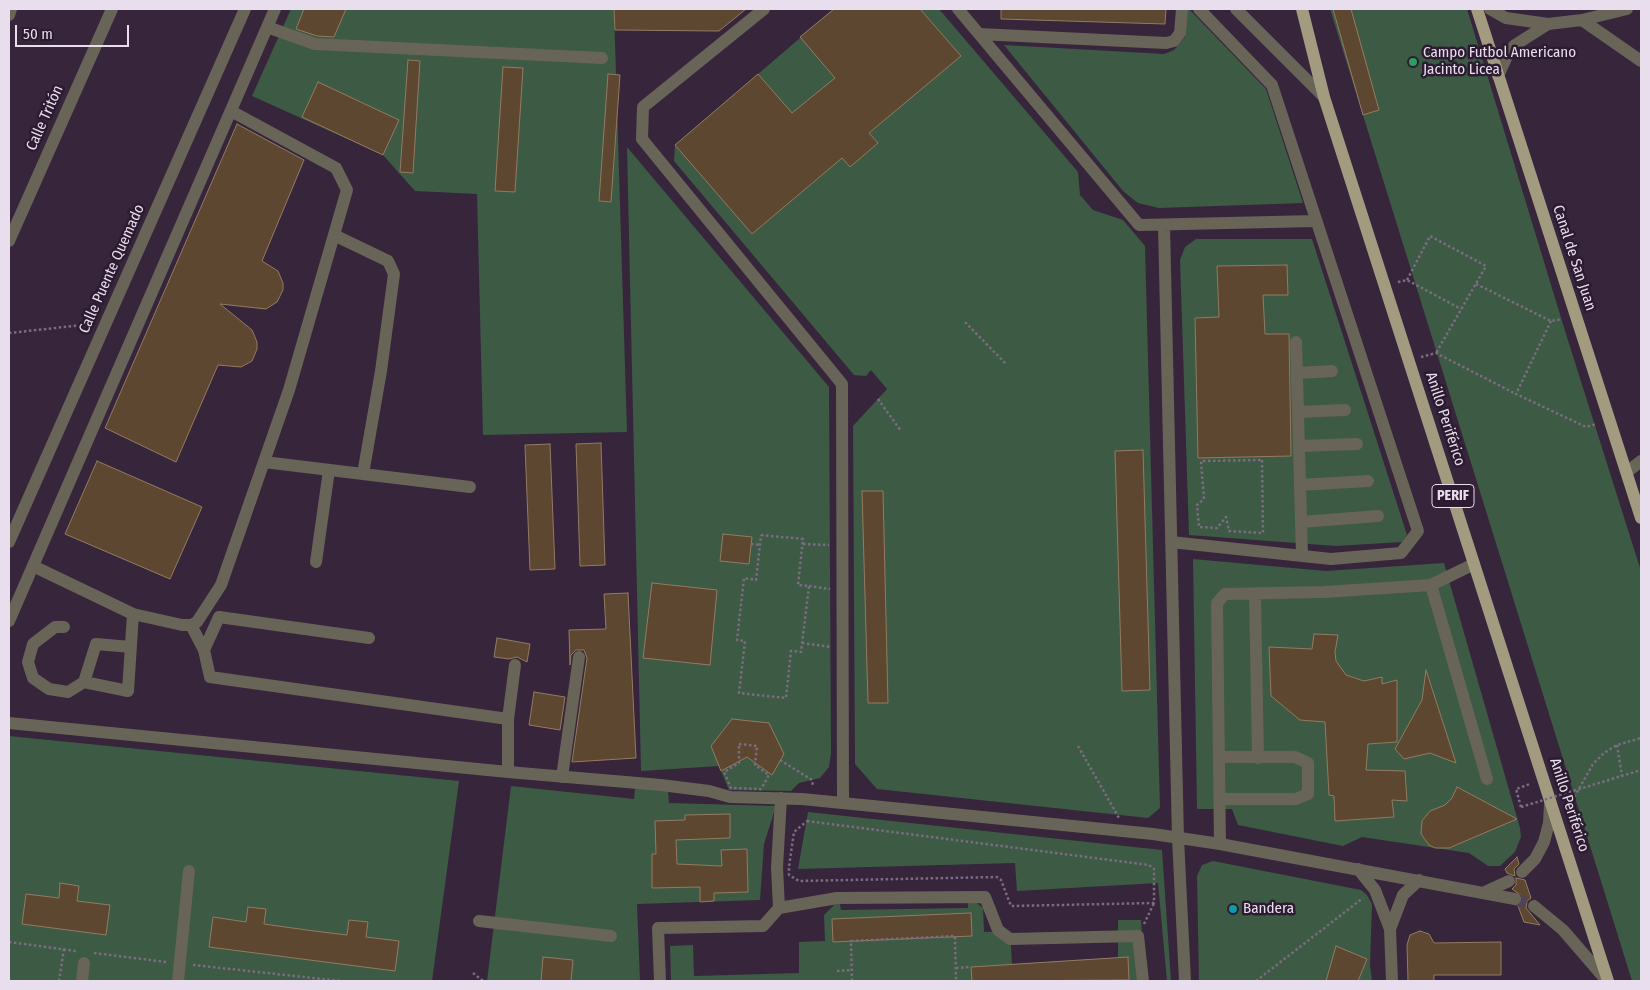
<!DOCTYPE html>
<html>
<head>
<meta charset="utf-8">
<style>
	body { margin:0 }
	#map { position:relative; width:1650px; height:990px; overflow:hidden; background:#37253c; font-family:"Fira Sans Condensed",sans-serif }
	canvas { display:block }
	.frame { position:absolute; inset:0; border:10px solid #e9deed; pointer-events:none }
	.scale { position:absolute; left:15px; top:25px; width:114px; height:22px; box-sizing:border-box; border:2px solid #e9deed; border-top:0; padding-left:6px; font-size:15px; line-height:18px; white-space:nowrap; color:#e9deed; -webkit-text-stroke:4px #2c1b31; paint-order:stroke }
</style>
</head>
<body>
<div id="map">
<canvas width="1650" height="990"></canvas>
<div class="frame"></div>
<div class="scale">50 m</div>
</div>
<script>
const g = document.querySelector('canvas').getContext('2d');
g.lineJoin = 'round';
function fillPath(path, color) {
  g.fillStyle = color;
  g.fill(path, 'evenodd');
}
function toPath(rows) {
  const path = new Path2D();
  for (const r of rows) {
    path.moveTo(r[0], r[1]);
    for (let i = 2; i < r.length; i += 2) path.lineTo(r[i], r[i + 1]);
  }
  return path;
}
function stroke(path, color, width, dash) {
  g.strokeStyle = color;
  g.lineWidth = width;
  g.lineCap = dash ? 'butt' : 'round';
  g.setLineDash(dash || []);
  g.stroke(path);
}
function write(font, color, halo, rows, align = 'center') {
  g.font = font + ' "Fira Sans Condensed",sans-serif';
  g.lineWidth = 5;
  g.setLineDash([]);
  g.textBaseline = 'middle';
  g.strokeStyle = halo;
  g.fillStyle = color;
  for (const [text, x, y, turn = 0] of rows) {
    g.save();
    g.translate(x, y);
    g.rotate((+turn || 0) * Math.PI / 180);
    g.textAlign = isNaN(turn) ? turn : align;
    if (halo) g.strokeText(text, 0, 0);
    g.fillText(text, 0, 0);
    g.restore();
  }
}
const green = toPath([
	[291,9,614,9,627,432,483,435,477,194,415,191,383,155,252,96],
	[834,9,939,9,1078,172,1080,195,1093,210,1123,220,1145,246,1160,808,1148,818,877,789,855,764,853,426,887,389,871,370,866,376,854,375,674,161,675,145],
	[1186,9,1189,9,1266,89,1303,203,1159,208,1138,203,1123,191,1004,45,1164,54,1174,50,1185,37],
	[1330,9,1467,9,1566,334,1641,571,1641,981,1632,981],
	[627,147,829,387,831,753,829,767,820,778,799,783,791,791,729,790,719,766,641,771],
	[1196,239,1312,239,1407,535,1402,542,1336,546,1189,535,1180,260,1185,247],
	[1193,559,1326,571,1444,563,1520,828,1521,837,1515,852,1500,866,1488,866,1469,853,1362,837,1343,846,1238,825,1232,809,1197,809],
	[9,736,459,781,432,981,9,981],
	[511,786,634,799,635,788,668,789,669,803,776,806,764,844,760,900,637,904,640,981,487,981],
	[808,812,1162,850,1171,981,1167,981,1158,883,1017,891,1015,863,798,869],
	[1213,861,1361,890,1367,895,1372,904,1370,965,1372,981,1199,981,1197,876,1202,865],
	[968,896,983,908,984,932,1010,931,1012,964,1118,958,1118,920,1141,920,1145,981,671,981,670,946,693,945,694,976,799,973,799,942,825,941,824,915,839,900,841,910,968,908]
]);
const building = toPath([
	[304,9,346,9,334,37,317,36,296,29,304,9],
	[614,9,746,9,719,31,615,30,614,9],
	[834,9,920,9,961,56,869,133,878,143,850,167,842,158,752,234,675,145,758,74,792,113,835,78,800,37,834,9],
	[1001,9,1166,9,1165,24,1001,19,1001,9],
	[1333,9,1351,9,1379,110,1363,115,1333,9],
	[408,60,420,61,413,173,400,172,408,60],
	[503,67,523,68,515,192,495,191,503,67],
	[608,74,620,75,611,202,599,201,608,74],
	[318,82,399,120,383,155,302,117,318,82],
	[237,124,304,160,262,261,278,271,283,283,283,290,277,302,266,309,220,304,252,330,257,342,257,349,252,361,241,367,218,365,176,462,105,428,237,124],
	[1287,265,1288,295,1263,295,1265,334,1289,334,1291,456,1198,458,1195,318,1219,317,1217,266,1287,265],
	[601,443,605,565,580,566,576,444,601,443],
	[550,444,555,569,530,570,525,445,550,444],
	[1143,450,1150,690,1122,691,1115,451,1143,450],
	[97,461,202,507,170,579,65,534,97,461],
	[862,491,883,491,888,703,868,703,862,491],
	[723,534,752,537,749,564,720,561,723,534],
	[652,583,717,590,710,665,643,658,652,583],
	[628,593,636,758,572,762,587,658,584,650,576,650,571,655,570,665,569,630,606,629,604,594,628,593],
	[1314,634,1338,635,1335,652,1336,661,1346,675,1364,681,1382,677,1382,684,1397,680,1397,742,1368,744,1366,770,1405,771,1407,801,1392,800,1394,817,1335,821,1334,796,1329,795,1325,722,1300,720,1271,696,1269,647,1312,649,1314,634],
	[497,638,530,644,527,662,517,657,509,659,494,657,497,638],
	[1426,670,1456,763,1430,753,1404,759,1395,749,1422,700,1426,670],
	[534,692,565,697,560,730,529,725,534,692],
	[732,719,769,723,784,754,772,775,747,757,721,771,711,746,732,719],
	[1457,787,1517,819,1449,848,1435,848,1429,845,1421,834,1422,821,1430,811,1445,805,1452,798,1457,787],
	[730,814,730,838,676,840,677,864,722,866,721,850,747,849,748,892,714,893,714,901,700,902,700,887,652,888,652,854,656,854,655,821,685,820,685,815,730,814],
	[1517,857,1519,864,1514,869,1515,876,1507,873,1505,869,1517,857],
	[1516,878,1525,880,1531,898,1527,901,1526,908,1540,925,1524,922,1518,906,1523,901,1522,896,1512,889,1516,885,1516,878],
	[60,883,79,886,77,901,110,905,106,935,22,924,26,894,59,898,60,883],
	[248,907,266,909,264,924,314,931,347,935,349,920,368,922,366,937,399,941,395,971,209,947,213,917,246,922,248,907],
	[971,913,972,936,833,942,832,919,971,913],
	[1420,931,1429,934,1434,943,1501,942,1501,975,1434,975,1434,981,1408,981,1407,945,1410,935,1420,931],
	[1336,946,1367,959,1358,981,1326,981,1336,946],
	[543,957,573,960,571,981,541,981,543,957],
	[1128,957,1129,980,972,981,971,967,1128,957]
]);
const minorTunnel = toPath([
	[1515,899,1534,906]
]);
const path = toPath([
	[1407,280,1430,236,1486,266,1436,353],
	[1398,282,1407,280,1461,309],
	[1476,284,1551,321,1562,319],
	[1551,321,1516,394,1586,427,1596,424],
	[965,322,1006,364],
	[9,333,92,324],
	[1421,357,1436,353,1516,394],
	[878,399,901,431],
	[1262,460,1263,533,1229,531,1226,517,1217,528,1199,527,1197,505,1204,499,1201,461,1262,460],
	[761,535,803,539,798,585,809,586,801,652,791,651,786,698,739,693,745,641,737,640,744,578,756,580,761,535],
	[751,544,760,545],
	[803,544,829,545],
	[809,586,830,589],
	[802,643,831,647],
	[739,744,757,746,755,765,769,775,761,789,731,788,724,772,739,763,739,744],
	[1617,745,1622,776],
	[1078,746,1119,818],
	[780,760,812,780,813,786],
	[1521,807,1516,789,1530,784],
	[1567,810,1593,764,1604,753,1617,745,1641,738],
	[807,821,1149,865,1154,869,1154,903,1011,906,1001,880,997,877,799,881,789,875,789,867,794,832,807,821],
	[1144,924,1154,903],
	[9,942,76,951],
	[94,953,166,962],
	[193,965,341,981],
	[956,968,971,967],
	[837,971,852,970],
	[473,973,483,981],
	[59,981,64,949],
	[852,981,851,941,955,936,956,981],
	[1256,981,1363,898]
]);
const minor = toPath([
	[764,9,643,107,642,139,842,384,843,803],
	[958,9,1139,225,1316,221],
	[1236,9,1324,97],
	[1490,9,1506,18,1548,24,1582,20,1627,9],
	[9,15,11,9],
	[1582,20,1641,61],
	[267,27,315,44,602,58],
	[979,34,1166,43,1174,41,1180,33,1182,9],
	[1498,76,1508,54,1515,45,1548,24],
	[1164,225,1178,838,1185,981],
	[334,235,388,261,394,274,381,371,363,474],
	[9,241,112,9],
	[1296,342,1302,556],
	[1297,373,1332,371],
	[1298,412,1345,410],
	[1299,446,1357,444],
	[264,462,470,487],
	[1627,472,1641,461],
	[1300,485,1368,481],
	[1301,522,1378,516],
	[9,542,245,9],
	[1171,542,1331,559,1401,553,1418,531,1272,85,1199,9],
	[316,562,329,470],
	[33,566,133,614,182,625,191,625,197,622,221,585,289,390,347,190,336,168,231,111],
	[1431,585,1474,564],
	[1255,594,1258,758],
	[9,621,275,9],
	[191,625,204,650,210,677,508,719],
	[64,627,55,627,33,644,28,662,33,678,49,689,68,692,84,682,128,691,133,614],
	[204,650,219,617,369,638],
	[84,682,96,644,131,647],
	[9,723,508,772,661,785,709,791,730,797,802,799,1153,834,1220,844,1515,899],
	[1219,757,1295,757,1308,763,1308,794,1296,799,1220,799],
	[508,772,508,719,515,665],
	[562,777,579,657],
	[1220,844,1217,603,1225,594,1324,592,1431,585,1487,779],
	[1358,869,1375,890,1390,929,1392,981],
	[1522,872,1535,859,1544,842,1549,823,1550,804],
	[1485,892,1509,881],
	[1534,906,1563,930,1607,981],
	[779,908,777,867,781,798],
	[479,921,611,936],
	[1390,929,1403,895,1419,880],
	[82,981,84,963],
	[178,981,189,871],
	[660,981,658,928,763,926,779,908,837,898,985,897,998,930,1010,939,1138,936,1143,981]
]);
const major = toPath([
	[1302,9,1324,97,1608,981],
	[1477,9,1641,518]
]);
const pathBridge = toPath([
	[1521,807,1641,770]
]);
const markers = [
	[1413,62,5,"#2e9e5b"],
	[1233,909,5,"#0f9aa8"]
];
const shields = [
	[1453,496,42]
];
const shieldNames = [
	["PERIF",1453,496]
];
const poiNames = [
	["Campo Futbol Americano",1423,53],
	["Jacinto Licea",1423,70],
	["Bandera",1243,909]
];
const streetNames = [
	["Calle Tritón",45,118,-66],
	["Canal de San Juan",1574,258,72],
	["Calle Puente Quemado",112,269,-66],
	["Anillo Periférico",1445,419,72],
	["Anillo Periférico",1569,805,72]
];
fillPath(green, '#3c5a44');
fillPath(building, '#5e4730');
stroke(building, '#937b62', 1);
stroke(minorTunnel, '#524157', 12, [12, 6]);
stroke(path, '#7b6c80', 2.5, [2.5, 2.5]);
stroke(minor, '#686457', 12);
stroke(major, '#a39b7f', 12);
stroke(pathBridge, '#7b6c80', 2.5, [2.5, 2.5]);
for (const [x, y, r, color] of markers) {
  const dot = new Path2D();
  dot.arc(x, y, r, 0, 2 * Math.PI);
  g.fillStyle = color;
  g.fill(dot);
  stroke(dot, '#2c1b31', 2);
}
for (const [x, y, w] of shields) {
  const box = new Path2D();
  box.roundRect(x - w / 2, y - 11.5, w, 23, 4);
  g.fillStyle = '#2c1b31';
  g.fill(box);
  stroke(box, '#e9deed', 1);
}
write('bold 14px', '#e9deed', null, shieldNames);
write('15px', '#e9deed', '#2c1b31', poiNames, 'left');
write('15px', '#e9deed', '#2c1b31', streetNames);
</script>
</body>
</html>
